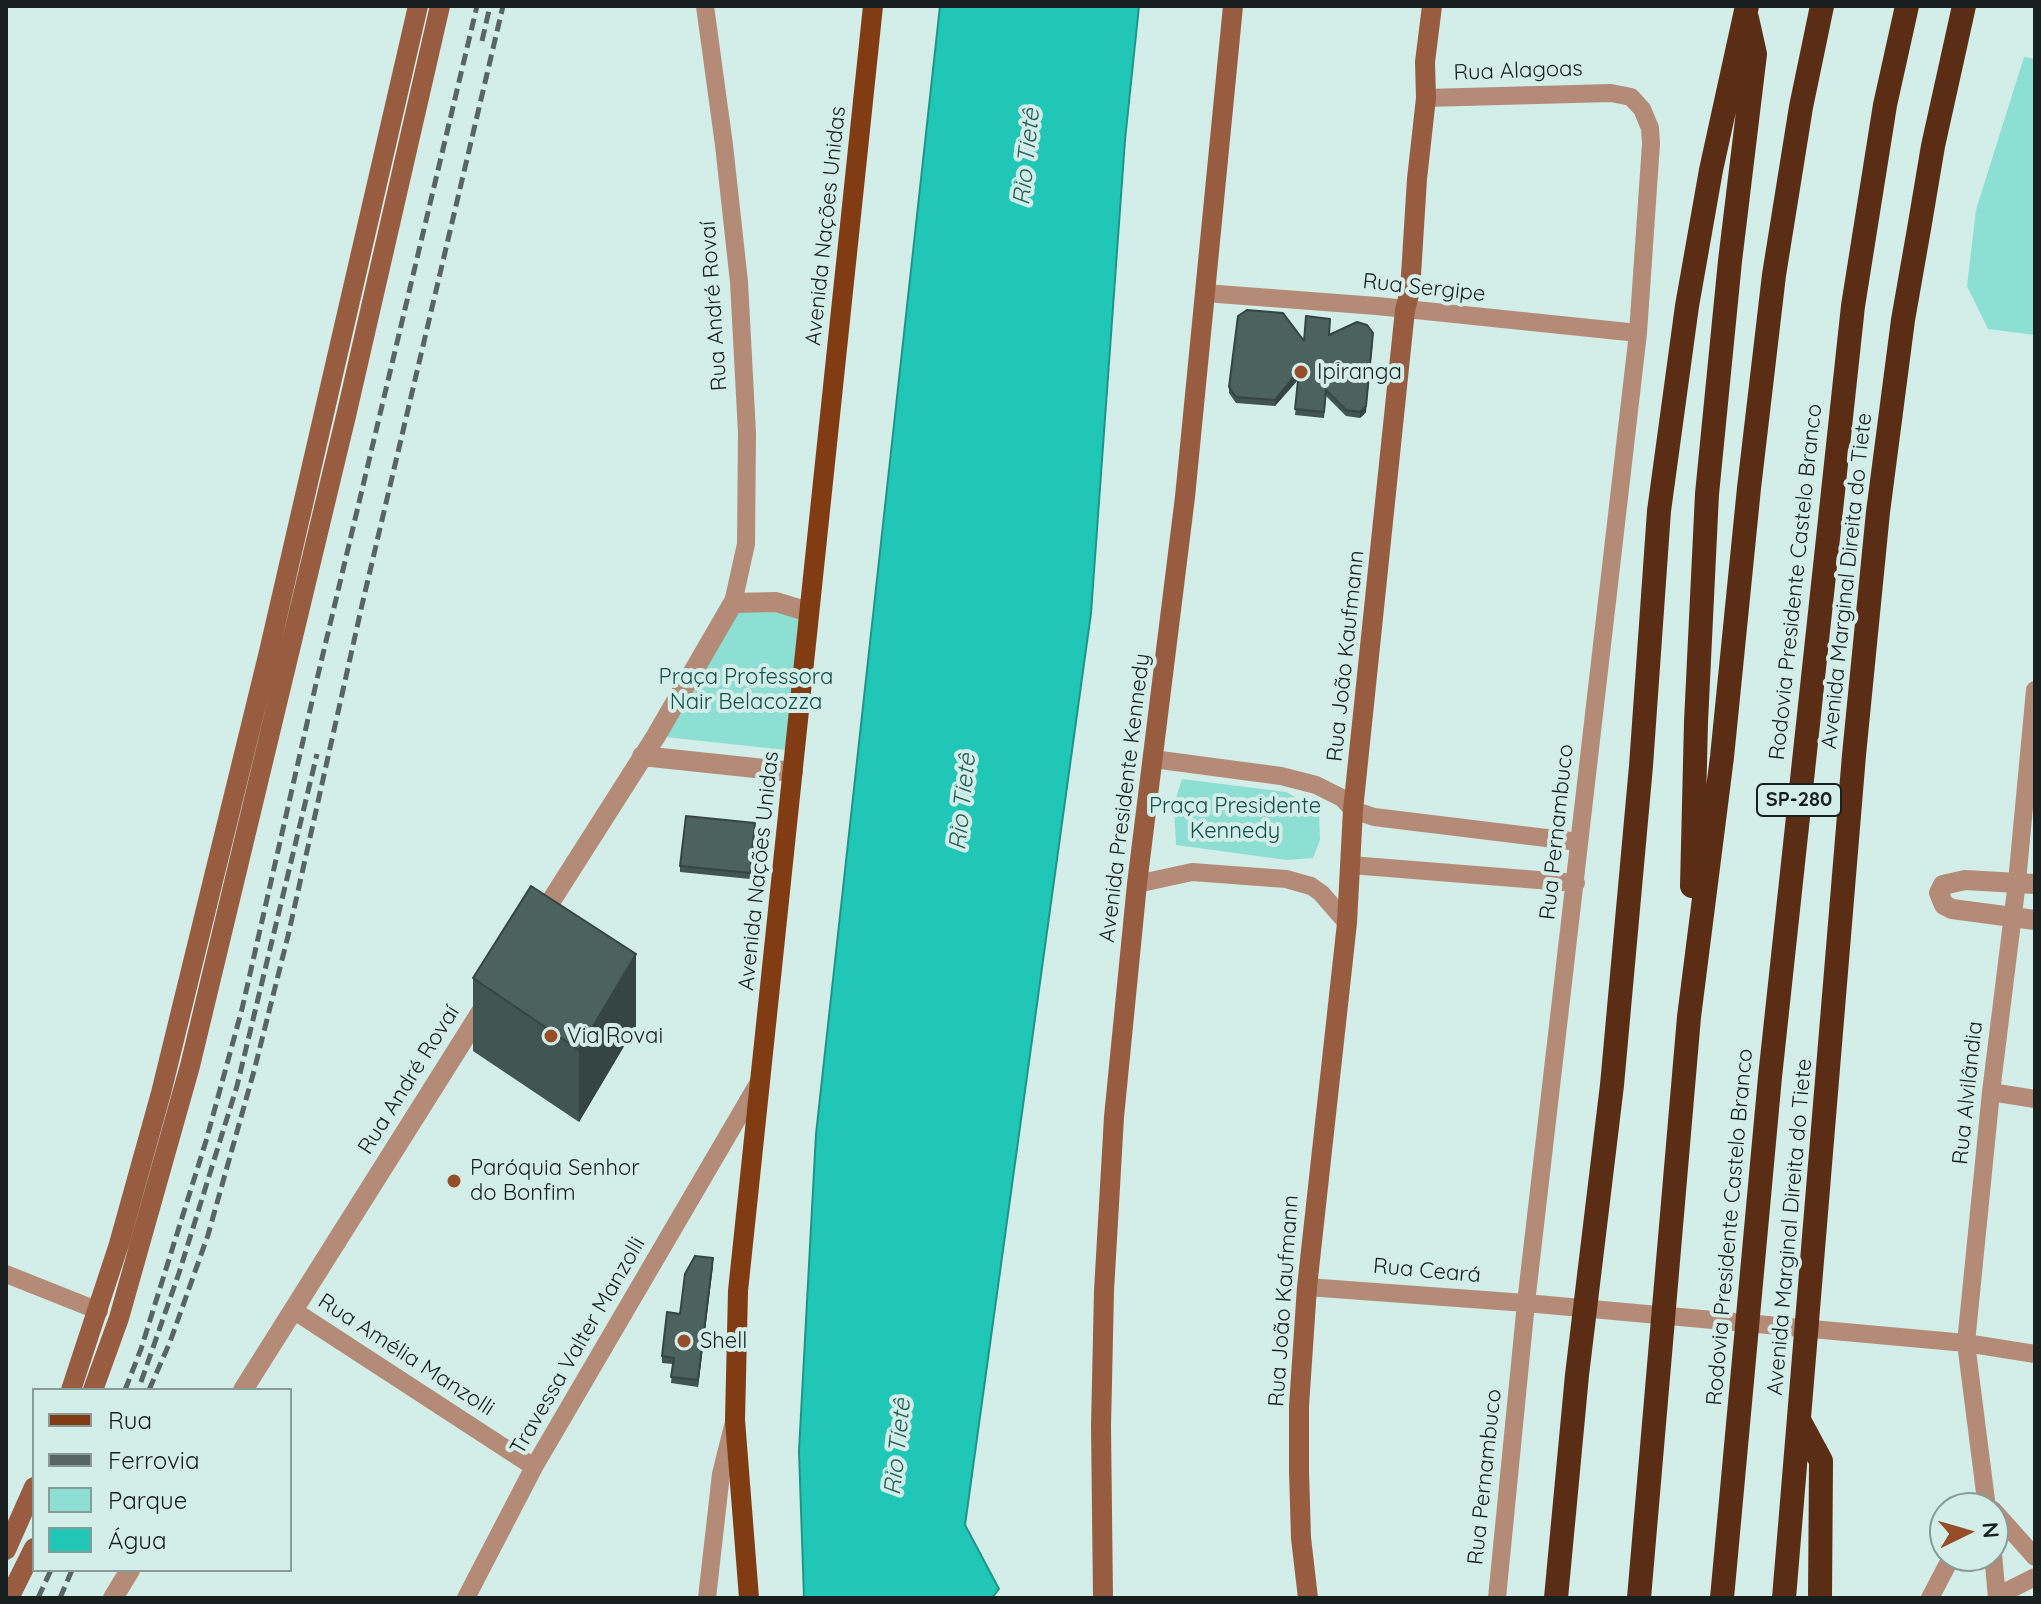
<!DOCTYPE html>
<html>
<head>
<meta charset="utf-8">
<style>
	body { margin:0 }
	#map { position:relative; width:2041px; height:1604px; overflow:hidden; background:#d3ede9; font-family:Quicksand,sans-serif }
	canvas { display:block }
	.frame { position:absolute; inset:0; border:8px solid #17201f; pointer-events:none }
	.legend { position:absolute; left:32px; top:1388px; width:260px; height:184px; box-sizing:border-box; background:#d3ede9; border:2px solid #889b98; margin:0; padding:10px 14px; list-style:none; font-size:24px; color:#17201f }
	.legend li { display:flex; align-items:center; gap:16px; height:40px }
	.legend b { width:40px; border:2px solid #889b98 }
	.north { position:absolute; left:1929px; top:1492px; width:80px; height:80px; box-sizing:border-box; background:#d3ede9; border:2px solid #889b98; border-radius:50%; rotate:85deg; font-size:22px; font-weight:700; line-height:32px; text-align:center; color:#17201f }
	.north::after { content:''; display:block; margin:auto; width:28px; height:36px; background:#954e29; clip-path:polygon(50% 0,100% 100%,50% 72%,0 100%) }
</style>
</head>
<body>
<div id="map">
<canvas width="2041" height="1604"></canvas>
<div class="frame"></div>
<ul class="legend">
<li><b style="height:10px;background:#823c14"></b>Rua</li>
<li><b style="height:10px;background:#576664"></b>Ferrovia</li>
<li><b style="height:22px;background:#8cdfd2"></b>Parque</li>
<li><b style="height:22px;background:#20c7b6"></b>Água</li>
</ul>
<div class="north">N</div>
</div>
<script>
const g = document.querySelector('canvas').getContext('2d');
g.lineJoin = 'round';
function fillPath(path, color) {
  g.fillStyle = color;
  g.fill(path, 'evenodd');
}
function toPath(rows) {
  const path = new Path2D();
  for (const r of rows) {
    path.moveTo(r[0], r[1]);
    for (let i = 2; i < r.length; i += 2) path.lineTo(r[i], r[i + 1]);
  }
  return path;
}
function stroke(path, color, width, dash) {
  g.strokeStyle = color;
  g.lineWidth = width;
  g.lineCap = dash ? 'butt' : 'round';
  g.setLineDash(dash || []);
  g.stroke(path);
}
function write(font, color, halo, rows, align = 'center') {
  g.font = font + ' Quicksand,sans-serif';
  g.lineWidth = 8;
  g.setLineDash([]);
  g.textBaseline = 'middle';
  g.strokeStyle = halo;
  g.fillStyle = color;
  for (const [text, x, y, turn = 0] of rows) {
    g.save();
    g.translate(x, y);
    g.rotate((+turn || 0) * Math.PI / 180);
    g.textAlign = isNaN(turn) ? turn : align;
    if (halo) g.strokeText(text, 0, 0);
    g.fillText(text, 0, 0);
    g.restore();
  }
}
const green = toPath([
	[2024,57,2035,59,2035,335,1988,329,1967,286,1976,210],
	[733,603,809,612,795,751,656,736],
	[1182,779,1286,792,1319,810,1320,840,1313,858,1287,860,1176,845,1174,804]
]);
const water = toPath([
	[940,6,1139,6,1125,140,1091,613,965,1525,999,1589,992,1598,804,1598,799,1451,816,1134,940,6]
]);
const minor = toPath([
	[705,6,724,145,739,282,747,433,746,544,733,603],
	[1426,98,1611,93,1631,97,1642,109,1650,128,1651,144,1638,333,1526,1303,1497,1598],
	[1205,293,1377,306,1638,333],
	[1153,759,1281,776,1316,785,1342,798,1353,810,1374,817,1579,842],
	[1351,865,1576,883],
	[1137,884,1192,872,1286,879,1311,886,1321,893,1347,923],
	[1991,1092,2035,1099],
	[6,1274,99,1311],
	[1307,1287,1526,1303,1966,1343,2035,1354],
	[293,1310,534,1467],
	[1987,1508,1966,1343,1991,1092,2017,882,2035,690],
	[1993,1510,2035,1557],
	[1993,1554,1997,1598],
	[1997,1596,2035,1577],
	[466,1598,534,1467,759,1082],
	[707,1598,721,1474,733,1426],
	[1930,1598,1952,1556]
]);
const tertiary = toPath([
	[642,756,793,772],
	[2035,884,1965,880,1943,885,1939,893,1944,905,1952,909,2035,920],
	[537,923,656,736,733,603,776,602,809,612],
	[243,1390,486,1004],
	[113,1598,130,1570]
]);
const secondary = toPath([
	[71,1390,119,1244,161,1093,268,656,418,6],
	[93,1390,119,1318,190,1066,346,416,440,6],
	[6,1550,34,1487],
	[9,1598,34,1548],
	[1103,1598,1101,1426,1104,1291,1114,1117,1137,884,1185,497,1233,6],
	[1308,1598,1301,1538,1299,1471,1299,1406,1307,1287,1347,923,1353,810,1405,310,1410,291,1417,179,1426,98,1425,62,1432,6]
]);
const primary = toPath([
	[749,1598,735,1420,738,1291,873,6]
]);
const motorway = toPath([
	[1692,886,1696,722,1707,494,1730,261,1755,54,1747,18],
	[1800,1422,1821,1461,1820,1598],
	[1556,1598,1577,1375,1612,1085,1641,766,1659,511,1687,306,1711,170,1747,6],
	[1639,1598,1689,1017,1722,757,1749,488,1774,275,1801,107,1822,6],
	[1722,1598,1770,1077,1853,306,1885,105,1907,6],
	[1784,1598,1854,755,1878,512,1903,320,1919,229,1933,146,1964,6]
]);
const rail = toPath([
	[482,41,490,6],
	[141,1382,179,1273,237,1086,317,754],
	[125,1390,141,1349,206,1141,242,1009,318,675,477,6],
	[149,1390,170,1342,208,1235,254,1071,288,936,362,605,503,6],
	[38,1598,51,1570],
	[60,1598,72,1570]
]);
const wall = toPath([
	[1329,335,1366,412,1360,418,1346,416,1326,396,1324,418,1295,415,1299,379,1275,406,1236,403,1229,393,1229,387,1304,341],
	[755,830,750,879,680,872,680,866],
	[473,978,636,1026,579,1122,473,1051],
	[713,1265,698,1387,671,1383,673,1364,662,1363,662,1356,680,1314]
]);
const shadedWall = toPath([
	[1373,340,1366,412,1360,418,1360,412],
	[1299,371,1299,378,1275,406,1275,400],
	[636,954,636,1026,579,1122,579,1050],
	[713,1258,713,1265,698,1387,698,1380]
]);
const building = toPath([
	[1247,310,1283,313,1304,341,1306,316,1330,319,1329,335,1357,322,1367,325,1373,333,1366,406,1360,412,1346,410,1326,390,1324,412,1295,409,1299,371,1275,400,1236,397,1229,387,1238,316,1247,310],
	[686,816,755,823,750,873,680,866,686,816],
	[531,886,636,954,579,1050,473,978,531,886],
	[695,1256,713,1258,698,1380,671,1377,674,1358,662,1356,667,1312,680,1314,685,1274,695,1256]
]);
const markers = [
	[1301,372,8,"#954e29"],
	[551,1036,8,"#954e29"],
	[454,1181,8,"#954e29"],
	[684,1341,8,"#954e29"]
];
const shields = [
	[1799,800,84]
];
const shieldNames = [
	["SP-280",1799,800]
];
const streetNames = [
	["Rua Alagoas",1518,71,-2],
	["Avenida Nações Unidas",826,226,-84],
	["Rua Sergipe",1424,288,6],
	["Rua André Rovaí",714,306,-94],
	["Avenida Marginal Direita do Tiete",1847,581,-84],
	["Rodovia Presidente Castelo Branco",1796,582,-84],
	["Rua João Kaufmann",1346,656,-84],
	["Avenida Presidente Kennedy",1125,798,-83],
	["Rua Pernambuco",1557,832,-84],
	["Avenida Nações Unidas",759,871,-84],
	["Rua André Rovaí",409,1080,-58],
	["Rua Alvilândia",1968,1093,-84],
	["Rodovia Presidente Castelo Branco",1730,1227,-85],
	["Avenida Marginal Direita do Tiete",1790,1227,-85],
	["Rua Ceará",1427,1271,5],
	["Rua João Kaufmann",1284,1301,-86],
	["Travessa Valter Manzolli",578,1346,-60],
	["Rua Amélia Manzolli",406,1355,33],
	["Rua Pernambuco",1485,1477,-84]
];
const poiNames = [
	["Ipiranga",1317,372],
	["Via Rovai",567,1036],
	["Paróquia Senhor",470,1168],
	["do Bonfim",470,1193],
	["Shell",700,1341]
];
const parkNames = [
	["Praça Professora",746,677],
	["Nair Belacozza",746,702],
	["Praça Presidente",1235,806],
	["Kennedy",1235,831]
];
const waterNames = [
	["Rio Tietê",1027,157,-84],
	["Rio Tietê",963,802,-84],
	["Rio Tietê",898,1447,-84]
];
fillPath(green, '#8cdfd2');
fillPath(water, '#20c7b6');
stroke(water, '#1d9589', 2);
stroke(minor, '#b48b77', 18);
stroke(tertiary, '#b48b77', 20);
stroke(secondary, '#985d41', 20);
stroke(primary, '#823c14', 20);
stroke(motorway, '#5c2d15', 24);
stroke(rail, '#576664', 5, [12, 6]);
fillPath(wall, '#405451');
fillPath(shadedWall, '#344542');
fillPath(building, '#4b625e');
stroke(building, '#344542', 2);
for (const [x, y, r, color] of markers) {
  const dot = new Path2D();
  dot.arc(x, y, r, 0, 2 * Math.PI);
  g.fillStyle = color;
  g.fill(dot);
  stroke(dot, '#d3ede9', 3);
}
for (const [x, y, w] of shields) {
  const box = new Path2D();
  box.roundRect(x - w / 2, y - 16, w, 32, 6);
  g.fillStyle = '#d3ede9';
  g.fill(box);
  stroke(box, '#17201f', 2);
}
write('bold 20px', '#17201f', null, shieldNames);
write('22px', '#17201f', '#d3ede9', streetNames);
write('22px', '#17201f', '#d3ede9', poiNames, 'left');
write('22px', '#12524a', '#d3ede9', parkNames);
write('italic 24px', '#27635b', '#d3ede9', waterNames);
</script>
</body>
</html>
